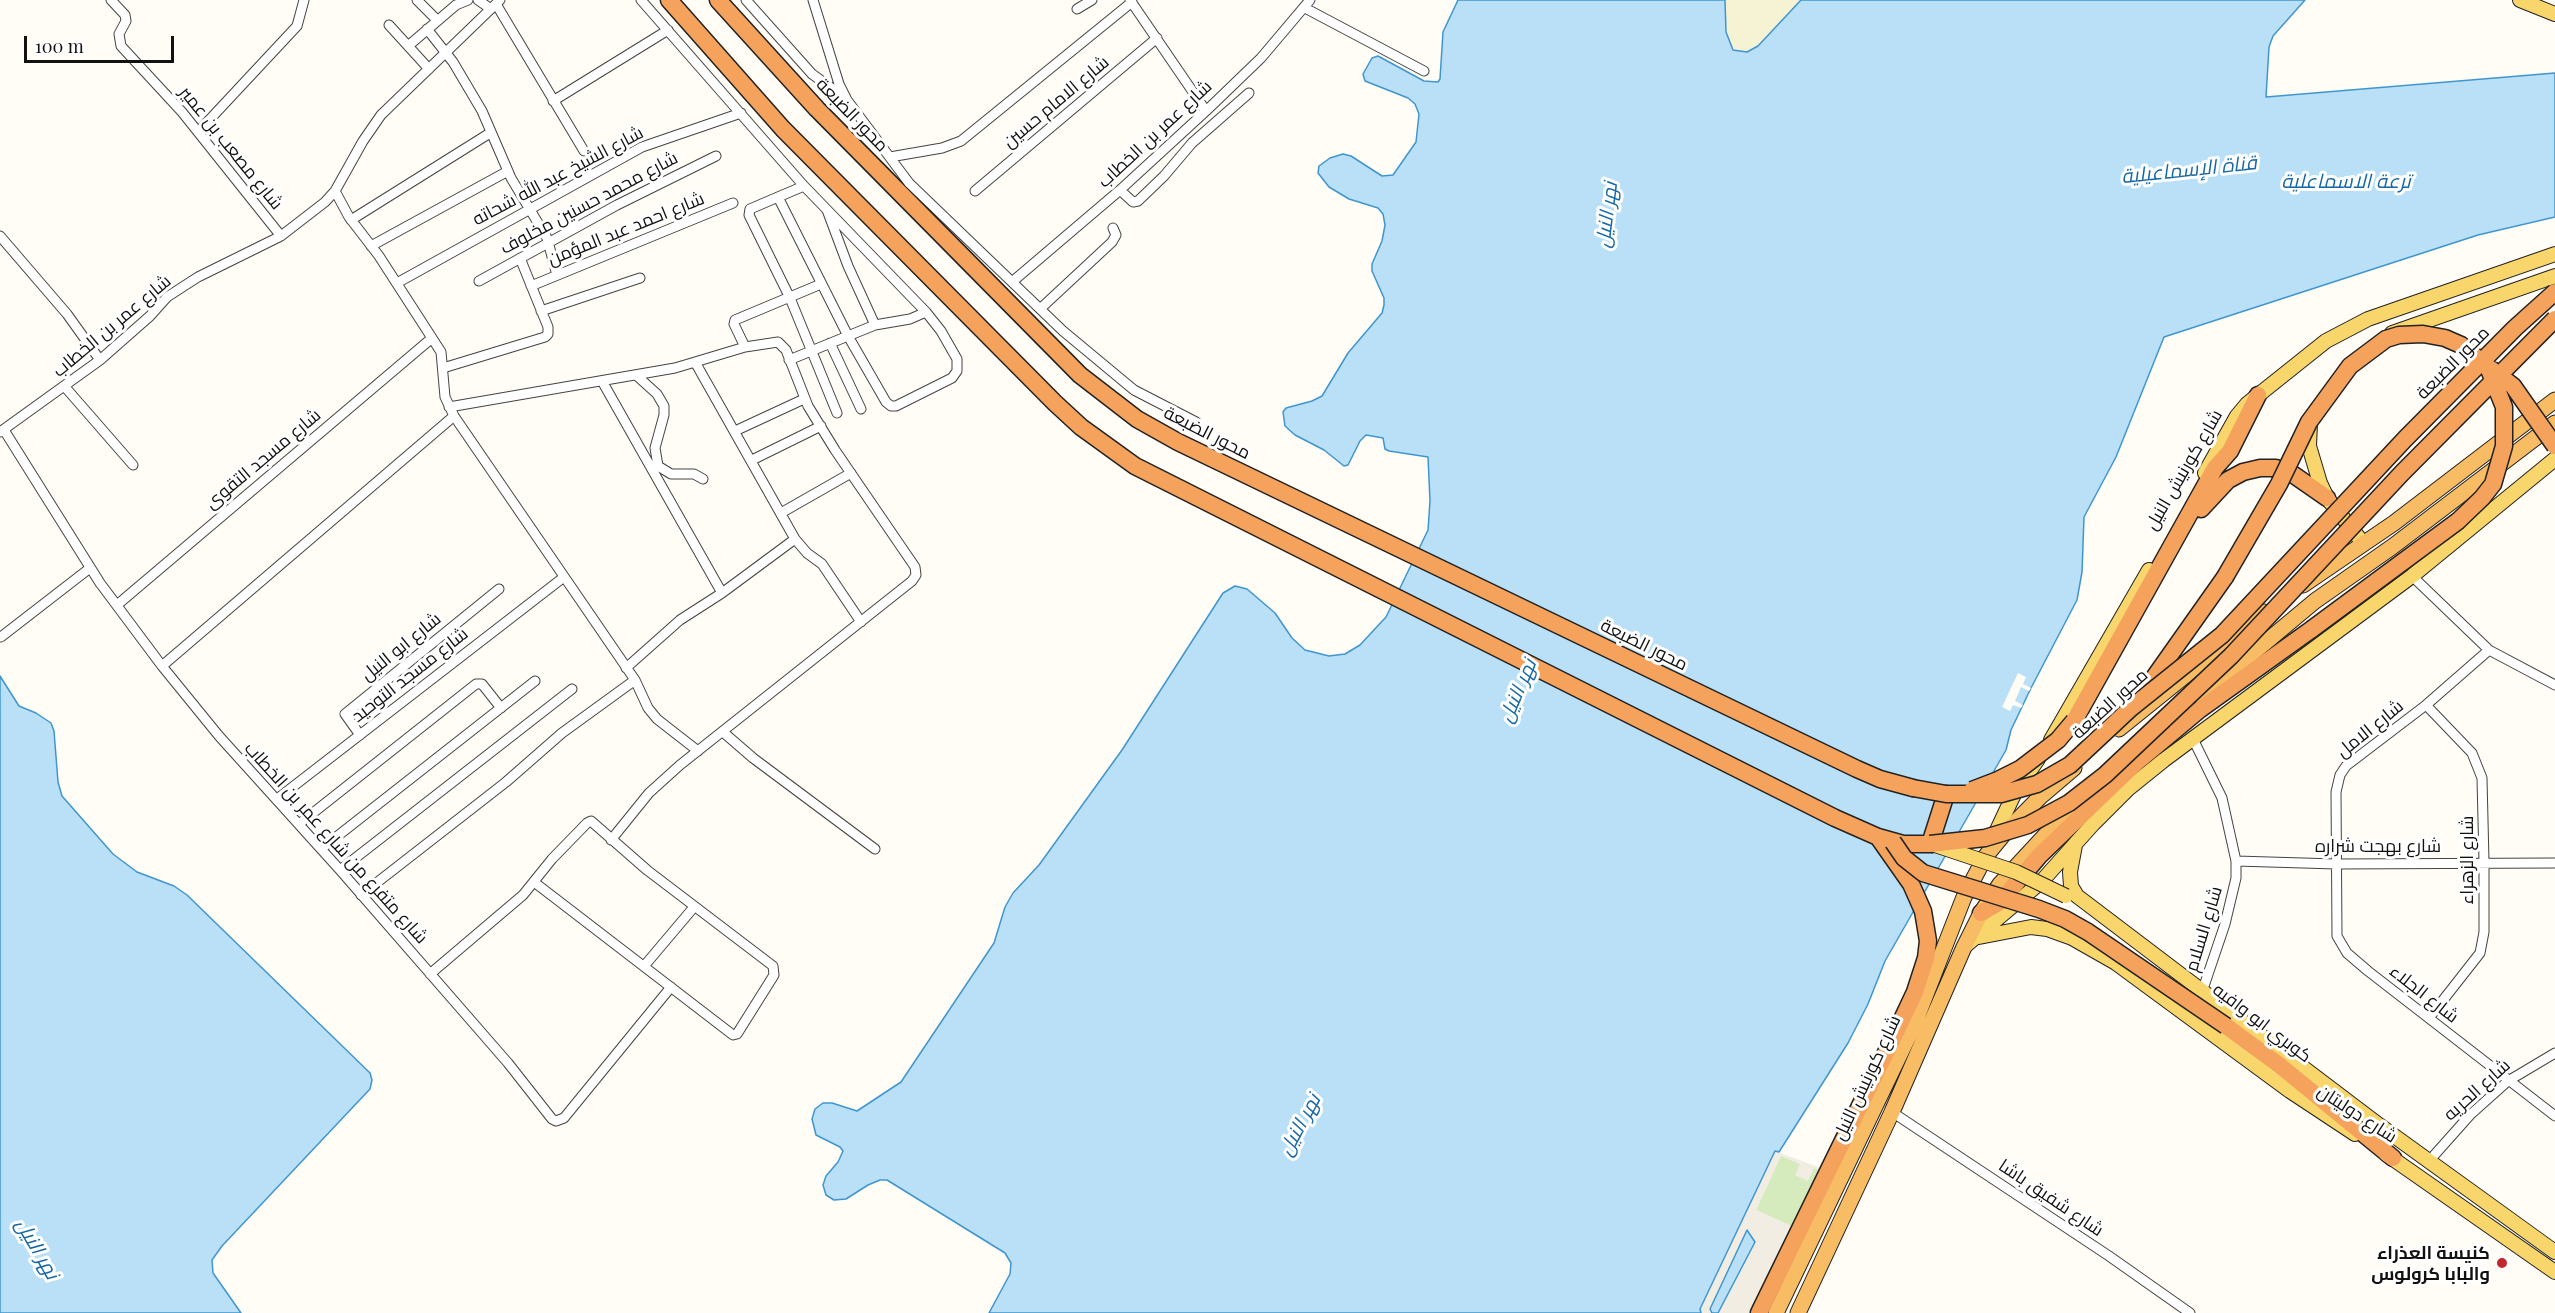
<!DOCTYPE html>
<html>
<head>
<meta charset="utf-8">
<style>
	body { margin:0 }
	#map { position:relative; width:2555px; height:1313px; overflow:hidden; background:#fffdf5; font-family:"Playfair Display",serif }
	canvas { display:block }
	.scale { position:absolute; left:24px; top:36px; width:150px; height:27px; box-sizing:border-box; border:3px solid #111; border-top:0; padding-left:8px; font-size:18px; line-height:21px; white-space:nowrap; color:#111; -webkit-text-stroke:4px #fff; paint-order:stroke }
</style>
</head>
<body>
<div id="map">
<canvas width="2555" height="1313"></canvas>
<div class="scale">100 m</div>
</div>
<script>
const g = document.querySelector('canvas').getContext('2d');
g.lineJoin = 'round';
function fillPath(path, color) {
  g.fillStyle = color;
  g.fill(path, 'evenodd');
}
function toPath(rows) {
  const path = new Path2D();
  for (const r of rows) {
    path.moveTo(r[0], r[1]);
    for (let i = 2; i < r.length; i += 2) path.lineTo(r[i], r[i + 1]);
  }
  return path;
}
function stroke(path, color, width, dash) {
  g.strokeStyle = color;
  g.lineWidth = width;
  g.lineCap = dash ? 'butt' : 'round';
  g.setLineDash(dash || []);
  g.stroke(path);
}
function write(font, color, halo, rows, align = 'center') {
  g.font = font + ' "Playfair Display",Cairo,serif';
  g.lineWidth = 6;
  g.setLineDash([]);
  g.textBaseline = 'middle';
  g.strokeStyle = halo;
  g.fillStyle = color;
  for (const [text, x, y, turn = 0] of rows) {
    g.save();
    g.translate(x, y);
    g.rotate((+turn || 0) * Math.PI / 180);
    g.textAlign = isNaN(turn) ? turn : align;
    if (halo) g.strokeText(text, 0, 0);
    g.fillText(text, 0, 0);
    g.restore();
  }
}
const farmland = toPath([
	[1725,0,1801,0,1758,46,1747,52,1733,50,1726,32]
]);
const green = toPath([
	[1781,1155,1800,1164,1807,1181,1814,1167,1819,1170,1793,1227,1756,1210]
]);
const plaza = toPath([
	[1775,1151,1821,1168,1750,1313,1701,1313,1700,1310],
	[1781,1156,1800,1164,1795,1175,1808,1181,1814,1168,1819,1170,1793,1227,1756,1210]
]);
const water = toPath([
	[1458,0,1725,0,1726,32,1733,50,1747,52,1758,46,1801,0,2305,0,2273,36,2269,47,2266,97,2555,73,2555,217,2478,235,2164,337,2116,457,2084,517,2082,572,2077,600,2031,688,2011,730,2006,750,1885,961,1868,1004,1848,1043,1779,1152,1775,1151,1700,1309,1701,1313,989,1313,1010,1274,1011,1263,1005,1253,887,1180,880,1180,868,1185,846,1199,834,1200,826,1195,823,1185,826,1176,838,1162,843,1151,840,1147,816,1135,812,1119,815,1109,823,1103,832,1103,857,1111,901,1082,994,943,1005,907,1013,893,1039,865,1122,750,1223,593,1235,586,1247,589,1275,613,1292,638,1305,650,1329,656,1345,654,1360,645,1386,617,1428,530,1430,501,1428,457,1389,451,1385,449,1383,438,1366,435,1360,441,1348,465,1344,466,1324,450,1295,435,1285,426,1283,412,1286,408,1312,401,1322,396,1348,353,1382,313,1384,305,1384,298,1372,271,1372,264,1382,241,1385,225,1383,214,1378,208,1349,199,1329,187,1318,173,1319,166,1330,158,1343,154,1351,156,1382,176,1393,175,1416,142,1419,114,1415,104,1408,98,1365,81,1363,74,1372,58,1378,56,1424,81,1438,82,1440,79,1443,32,1458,0],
	[0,676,19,706,36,713,51,723,54,731,58,782,62,796,113,854,137,872,174,886,187,895,370,1073,372,1080,370,1089,222,1246,212,1260,213,1273,241,1313,0,1313,0,676],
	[1747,1230,1755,1242,1718,1313,1712,1313,1710,1309,1747,1230]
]);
const pier = toPath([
	[2018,673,2026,677,2023,684,2031,688,2029,691,2021,687,2015,701,2023,705,2021,708,2013,705,2010,711,2002,707]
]);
const minor = toPath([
	[111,0,125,15,126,21,119,34,121,46,182,112,281,236],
	[417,0,437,20],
	[478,0,491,9],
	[641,0,804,186,926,312,941,331,957,359,957,371,952,378,896,406,891,406,886,402,848,336,778,197,804,186],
	[746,0,812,74,845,98],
	[813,0,839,84,847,100,909,183,1063,331,1134,390,1196,422],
	[1130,0,1206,111],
	[496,4,584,151],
	[1305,8,1424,71],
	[1077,9,1092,0],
	[389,25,429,69],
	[427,29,453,62,482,111,511,178,547,238,557,275],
	[408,46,456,5,468,0],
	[553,101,668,30],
	[198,132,297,26,304,0],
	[890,157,942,148,961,141,1132,2],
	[1120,190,1133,202,1138,201,1164,176,1192,143,1249,93],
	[335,191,349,217,379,256,441,352,445,397,454,416,635,680,648,708,657,719,698,751],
	[975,191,1157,38],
	[778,197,750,209,749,215,790,298,837,413],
	[827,210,848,266,875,325],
	[351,220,490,133],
	[0,236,67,314,100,360],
	[371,246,508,171],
	[479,281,617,205,716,156],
	[1012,282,1120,190,1206,111,1261,58,1310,0],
	[397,283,642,147,741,113],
	[531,286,733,203],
	[1040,309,1112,242,1116,235,1113,228],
	[541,311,640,278],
	[830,343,861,409],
	[745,347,734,324,735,320,821,284],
	[789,360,875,325,910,319,926,312],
	[695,362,795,539,807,553,822,564,861,622],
	[443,368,545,337,548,334,548,327,520,258],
	[636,375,657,394,664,406,664,415,655,448,658,466,671,474,694,474,703,479],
	[602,381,722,593,680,620,626,668],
	[65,387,133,465],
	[449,407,675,368,745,347,778,342,786,350,808,406,835,450,915,567,916,575,912,581,680,765,649,793,611,840],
	[4,430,100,583,162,666,219,736,340,870,508,1063,552,1119,556,1121,564,1118,671,987],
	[735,431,804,399],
	[0,432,100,360,150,316,167,297,198,277,281,236,325,202,335,191,363,141,381,115,500,0],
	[752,460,821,426],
	[781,513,851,473],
	[2412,576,2489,650,2555,685],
	[722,593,795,539],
	[117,605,432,338],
	[1,637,90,568],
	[2489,650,2426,705,2346,766,2340,775,2336,792,2337,936,2347,953,2368,971,2555,1116],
	[162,666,454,416],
	[2426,705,2472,753,2482,778,2484,862,2484,932,2480,953,2429,1018],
	[723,732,753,758,875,849],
	[360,735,345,714,499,589],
	[2193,739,2222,798,2236,861,2236,878,2225,924,2202,992],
	[277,799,564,577],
	[299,824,476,684,482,684,501,708],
	[321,849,535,681],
	[2236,861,2336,864,2555,863],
	[340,870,572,689],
	[361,895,506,782,562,733,635,680],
	[645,965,694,907],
	[430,974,523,895,552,859,587,823,591,821,647,870,773,966,774,975,737,1034,733,1035,534,882],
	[1892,1112,2109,1256,2190,1313],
	[2429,1161,2470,1115,2508,1081,2555,1053]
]);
const primary = toPath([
	[2520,0,2555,14],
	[2392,333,2555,276],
	[2310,423,2309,446,2320,483,2327,498,2363,543],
	[2205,473,2237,416,2247,404,2326,341,2368,319,2555,254],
	[2051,740,2149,570],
	[1992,841,2015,792,2038,759],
	[2075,845,2070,872,2071,886,2077,896,2379,1125,2555,1252],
	[1979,937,2031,927,2047,929,2072,938,2116,963,2290,1091,2355,1134],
	[1964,947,2041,882,2093,824,2128,789,2164,760,2412,576,2555,459],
	[2386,1154,2555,1272]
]);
const trunk = toPath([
	[2303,585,2394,523,2555,400],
	[2199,695,2242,662,2315,601,2392,547,2555,423],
	[2119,729,2264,612],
	[1776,1313,1914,1025,1964,897,1985,857,2003,835,2040,797,2074,768],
	[1798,1313,1892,1112,1964,947,1981,913,2000,884,2075,803]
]);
const motorway = toPath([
	[669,0,783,129,1055,403,1081,427,1135,466,1835,818,1878,837,1903,844,1930,844,1946,794],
	[718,0,817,109,1080,375,1137,419,1178,442,1857,769,1880,779,1913,788],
	[2201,509,2228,480,2243,472,2260,468,2276,468,2291,473,2327,498],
	[2141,696,2225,577],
	[2074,721,2215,468,2230,451,2258,395],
	[1981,913,2000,902,2039,856,2138,761,2199,710,2312,629],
	[2226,1026,2278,1064,2393,1158],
	[1759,1313,1899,1026,1915,992,1926,958,1928,941,1923,911,1911,884,1878,837]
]);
const primaryBridge = toPath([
	[1935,845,2016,872,2066,896]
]);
const motorwayBridge = toPath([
	[2491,369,2513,386,2555,446],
	[2225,577,2279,484,2309,422,2350,366,2386,339,2399,335,2423,334,2445,338,2461,345,2488,367,2504,407,2504,446,2493,484,2482,498,2458,521,2312,629],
	[1913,788,1946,794,2001,794,2037,784,2070,765,2131,708,2222,635,2405,439,2515,328,2555,292],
	[1972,790,1998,780,2020,769,2058,740,2074,721],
	[1893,842,1904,858,1923,873,2039,909,2065,919,2088,932,2226,1026],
	[1930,844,1985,838,2028,825,2069,803,2105,775,2231,656,2402,473,2555,319]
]);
const markers = [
	[2502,1263,6,"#c4262e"]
];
const streetNames = [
	["شارع الامام حسين",1056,102,-40],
	["محور الضبعة",852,115,46],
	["شارع عمر بن الخطاب",1155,134,-43],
	["شارع مصعب بن عمير",231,148,51],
	["شارع الشيخ عبد الله شحاته",558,176,-28],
	["شارع محمد حسنين مخلوف",589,203,-28],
	["شارع احمد عبد المؤمن",626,229,-22],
	["شارع عمر بن الخطاب",112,326,-40],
	["محور الضبعة",2453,363,-45],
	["محور الضبعة",1207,433,27],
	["شارع مسجد التقوى",263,459,-40],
	["شارع كورنيش النيل",2184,470,-60],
	["محور الضبعة",1644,645,26],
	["شارع ابو النيل",401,647,-39],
	["شارع مسجد التوحيد",410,675,-38],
	["محور الضبعة",2110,704,-42],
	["شارع الامل",2370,729,-39],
	["شارع متفرع من شارع عمر بن الخطاب",336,843,48],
	["شارع بهجت شراره",2378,846],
	["شارع الزهراء",2467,860,-90],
	["شارع السلام",2204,929,-73],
	["شارع الجلاء",2424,994,38],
	["كوبري ابو وافيه",2262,1023,37],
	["شارع كورنيش النيل",1867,1078,-65],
	["شارع الحريه",2477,1090,-42],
	["شارع دوليتان",2357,1114,33],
	["شارع شفيق باشا",2051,1198,34]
];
const poiNames = [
	["كنيسة العذراء",2490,1253],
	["والبابا كرولوس",2490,1274]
];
const waterNames = [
	["قناة الإسماعيلية",2189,170,-6],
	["ترعة الاسماعلية",2346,182],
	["نهر النيل",1607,215,-83],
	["نهر النيل",1518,691,-67],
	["نهر النيل",1300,1125,-62],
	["نهر النيل",37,1249,60]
];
fillPath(farmland, '#f6f3d4');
fillPath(green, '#d5ebbd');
fillPath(plaza, '#f1ede2');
fillPath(water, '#b9e0f7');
stroke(water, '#3f96cf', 1.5);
fillPath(pier, '#fffdf5');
stroke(minor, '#444', 11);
stroke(primary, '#222', 16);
stroke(trunk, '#222', 17);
stroke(motorway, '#222', 19);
stroke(minor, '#fff', 9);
stroke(primary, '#f9d66b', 14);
stroke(trunk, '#f7bc64', 15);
stroke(motorway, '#f5a25d', 16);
stroke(primaryBridge, '#222', 16, []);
stroke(motorwayBridge, '#222', 19, []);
stroke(primaryBridge, '#f9d66b', 14);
stroke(motorwayBridge, '#f5a25d', 16);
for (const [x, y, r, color] of markers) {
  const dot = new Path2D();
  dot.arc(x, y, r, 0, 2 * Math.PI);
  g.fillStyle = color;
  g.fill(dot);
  stroke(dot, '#fff', 2);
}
write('18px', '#111', '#fff', streetNames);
write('bold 18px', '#111', '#fff', poiNames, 'right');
write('italic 20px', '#1768a6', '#fff', waterNames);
</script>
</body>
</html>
